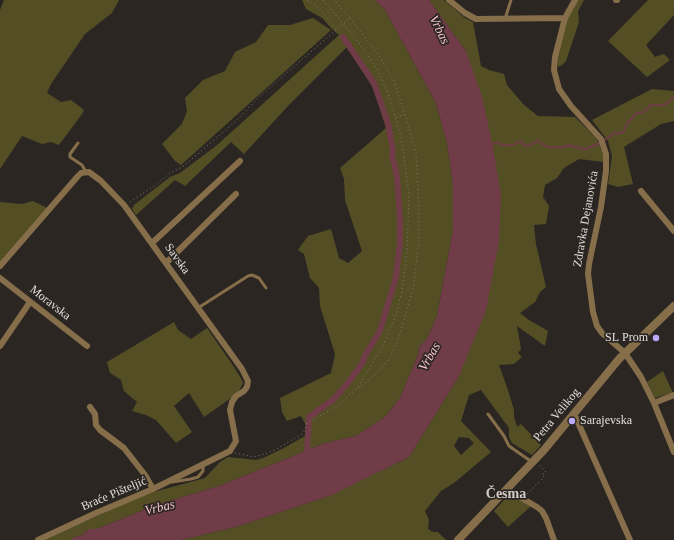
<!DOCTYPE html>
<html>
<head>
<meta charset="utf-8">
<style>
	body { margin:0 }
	canvas { display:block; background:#2b2622 }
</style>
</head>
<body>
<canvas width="674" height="540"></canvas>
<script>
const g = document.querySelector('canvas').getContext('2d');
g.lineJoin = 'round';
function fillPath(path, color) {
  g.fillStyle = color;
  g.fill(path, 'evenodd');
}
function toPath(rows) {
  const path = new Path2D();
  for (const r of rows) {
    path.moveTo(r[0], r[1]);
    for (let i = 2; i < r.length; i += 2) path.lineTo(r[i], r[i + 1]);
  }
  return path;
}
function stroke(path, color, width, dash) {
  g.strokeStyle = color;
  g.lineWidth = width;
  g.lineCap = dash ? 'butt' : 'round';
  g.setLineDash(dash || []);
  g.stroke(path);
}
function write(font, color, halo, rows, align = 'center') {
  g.font = font + ' Georgia,serif';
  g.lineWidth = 3.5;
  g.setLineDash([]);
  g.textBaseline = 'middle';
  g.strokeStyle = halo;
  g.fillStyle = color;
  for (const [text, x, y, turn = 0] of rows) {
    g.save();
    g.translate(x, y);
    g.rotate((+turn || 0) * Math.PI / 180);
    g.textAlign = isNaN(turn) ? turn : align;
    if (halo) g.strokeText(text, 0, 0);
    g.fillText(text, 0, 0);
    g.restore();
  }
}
const green = toPath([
	[4,0,119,0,112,13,85,34,51,84,47,93,61,102,71,100,84,110,82,114,59,145,51,142,42,144,22,136,0,169,0,10],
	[302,0,375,0,385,10,436,103,447,143,453,184,453,230,437,316,427,339,419,347,418,355,400,398,385,417,356,436,325,443,219,486,156,505,97,529,89,529,82,535,72,538,71,540,44,540,143,495,205,478,220,462,228,457,256,460,263,458,284,448,310,433,301,416,287,421,282,412,280,398,331,373,335,354,320,306,319,288,310,278,304,254,298,250,308,236,331,229,339,258,348,263,362,251,345,200,344,179,340,168,386,128,373,88,347,47,287,107,244,154,231,142,185,186,175,180,136,215,132,209,134,205,170,177,180,173,216,146,339,35,332,29,322,18,306,9],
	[429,0,444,0,465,18,473,22,481,66,489,70,504,74,507,85,524,105,538,116,575,117,597,139,604,156,604,162,579,159,564,168,557,178,545,185,543,197,549,206,546,224,534,225,536,244,546,287,540,292,535,302,520,313,529,320,548,331,545,346,517,326,521,349,518,353,522,357,514,364,499,365,508,390,514,410,514,417,517,427,521,424,541,445,532,455,512,443,509,437,509,428,481,390,469,395,461,421,491,452,454,483,441,491,425,511,429,520,428,529,433,532,438,532,446,540,181,540,239,526,329,496,409,457,459,376,466,51],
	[459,437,469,438,474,443,461,455,454,446],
	[578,0,584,0,578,11,579,22,566,61,562,65,558,67,557,57,566,21],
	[648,0,674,0,674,15,646,45,655,57,664,54,670,60,647,77,608,41],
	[313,18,331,30,181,165,175,161,162,144,182,124,187,111,185,98,203,80,225,71,235,52,256,42,268,25,290,25],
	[652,89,674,91,674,121,661,124,624,147,633,184,618,187,608,184,612,156,608,141,592,120],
	[33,201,47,208,0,262,0,202,22,204],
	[174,322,178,330,191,339,207,328,232,364,242,380,243,383,238,393,204,417,189,393,174,406,192,432,176,443,156,420,146,415,132,411,137,402,124,391,121,380,110,373,107,362],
	[663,371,673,393,655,398,647,382],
	[510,495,514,495,531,506,508,527,494,511,505,499]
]);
const water = toPath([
	[375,0,429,0,466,51,482,97,493,147,501,196,499,241,486,310,459,376,409,457,332,495,239,526,181,540,71,540,72,538,82,535,89,529,97,529,156,505,219,486,325,443,356,436,385,417,400,398,418,355,419,347,427,339,437,316,453,230,453,184,447,143,436,103,385,10]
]);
const stream = toPath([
	[492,144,499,143,504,145,513,145,520,141,525,146,529,146,535,142,539,141,545,146,549,147,562,148,568,145,585,149,589,148,600,143,613,134,620,133,624,131,627,123,637,113,644,112,651,105,664,105,674,98]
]);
const canal = toPath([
	[307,450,309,417,334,399,351,379,363,362,364,357,380,331,396,277,400,242,400,219,397,177,394,162,392,157,393,151,388,123,374,83,343,37]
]);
const path = toPath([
	[307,0,317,6,336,29],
	[323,0,359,43,377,69,388,93,401,136,409,194,407,252,402,290,396,315,382,348,357,388],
	[396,117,405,115],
	[130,202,157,184,170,173,184,166,237,120,261,95,350,18,334,0],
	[235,453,254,457,268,453,280,447,302,434,305,430,307,423,338,406,357,388,369,380,380,370,389,359,397,343,413,289,419,239,419,209,416,153,407,120,394,81,380,57,350,18],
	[527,494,544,477,542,475,546,472,539,465]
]);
const service = toPath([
	[505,19,511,0],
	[78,143,70,154,70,157,82,165,86,172],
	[198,308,248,276,252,275,259,278,266,288],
	[488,414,504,436,509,446,532,462],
	[172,482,191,479,198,477,203,471,203,467,199,467]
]);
const minor = toPath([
	[449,0,465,13,476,19,565,18],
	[575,0,565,18,555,57,554,70,559,89,571,106,601,139,606,154,606,171,601,207,589,264,588,274,593,312,597,326,602,333,625,353,641,377,654,403,674,452],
	[616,0,617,0],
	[641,191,674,231],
	[152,243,240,161],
	[166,263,236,194],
	[0,266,78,176,81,173,89,172,101,181,124,205,242,369,248,381,247,387,244,391,236,396,232,402,230,410,236,441,230,451,153,489,96,513,38,540],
	[0,278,87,346],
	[0,346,30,302],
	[654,403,674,395],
	[90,407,95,414,96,425,100,430,124,448,145,475,153,489],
	[573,414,576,418,630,540],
	[506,489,537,507,542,511,546,518,554,540]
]);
const tertiary = toPath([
	[458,540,544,450,619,359,674,306]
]);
const markers = [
	[656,338,4,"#bda9f5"],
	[572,421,4,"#bda9f5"]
];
const streetNames = [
	["Zdravka Dejanovića",586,219,-80],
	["Savska",177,259,54],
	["Moravska",50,303,38],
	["Petra Velikog",557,415,-50],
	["Braće Pišteljić",114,494,-23]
];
const poiNames = [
	["SL Prom",648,338],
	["Sarajevska",580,421,"left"]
];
const waterNames = [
	["Vrbas",439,30,64],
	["Vrbas",430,357,-60],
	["Vrbas",160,508,-13]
];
const quarterNames = [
	["Česma",506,494]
];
fillPath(green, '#534e24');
fillPath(water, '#703c47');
stroke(stream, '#703c47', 2);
stroke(canal, '#703c47', 6);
stroke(path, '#7e7976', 1, [1, 3]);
stroke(service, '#856e49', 3);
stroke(minor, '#856e49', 6);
stroke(tertiary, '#856e49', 8);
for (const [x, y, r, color] of markers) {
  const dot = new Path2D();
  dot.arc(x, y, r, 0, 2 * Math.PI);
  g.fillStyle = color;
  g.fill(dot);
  stroke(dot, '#2b2622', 1.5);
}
write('12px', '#e1dedc', '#2b2622', streetNames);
write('12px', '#e1dedc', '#2b2622', poiNames, 'right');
write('italic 13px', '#f6c0c9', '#2b2622', waterNames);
write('bold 14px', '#d1cac6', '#2b2622', quarterNames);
</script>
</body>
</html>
